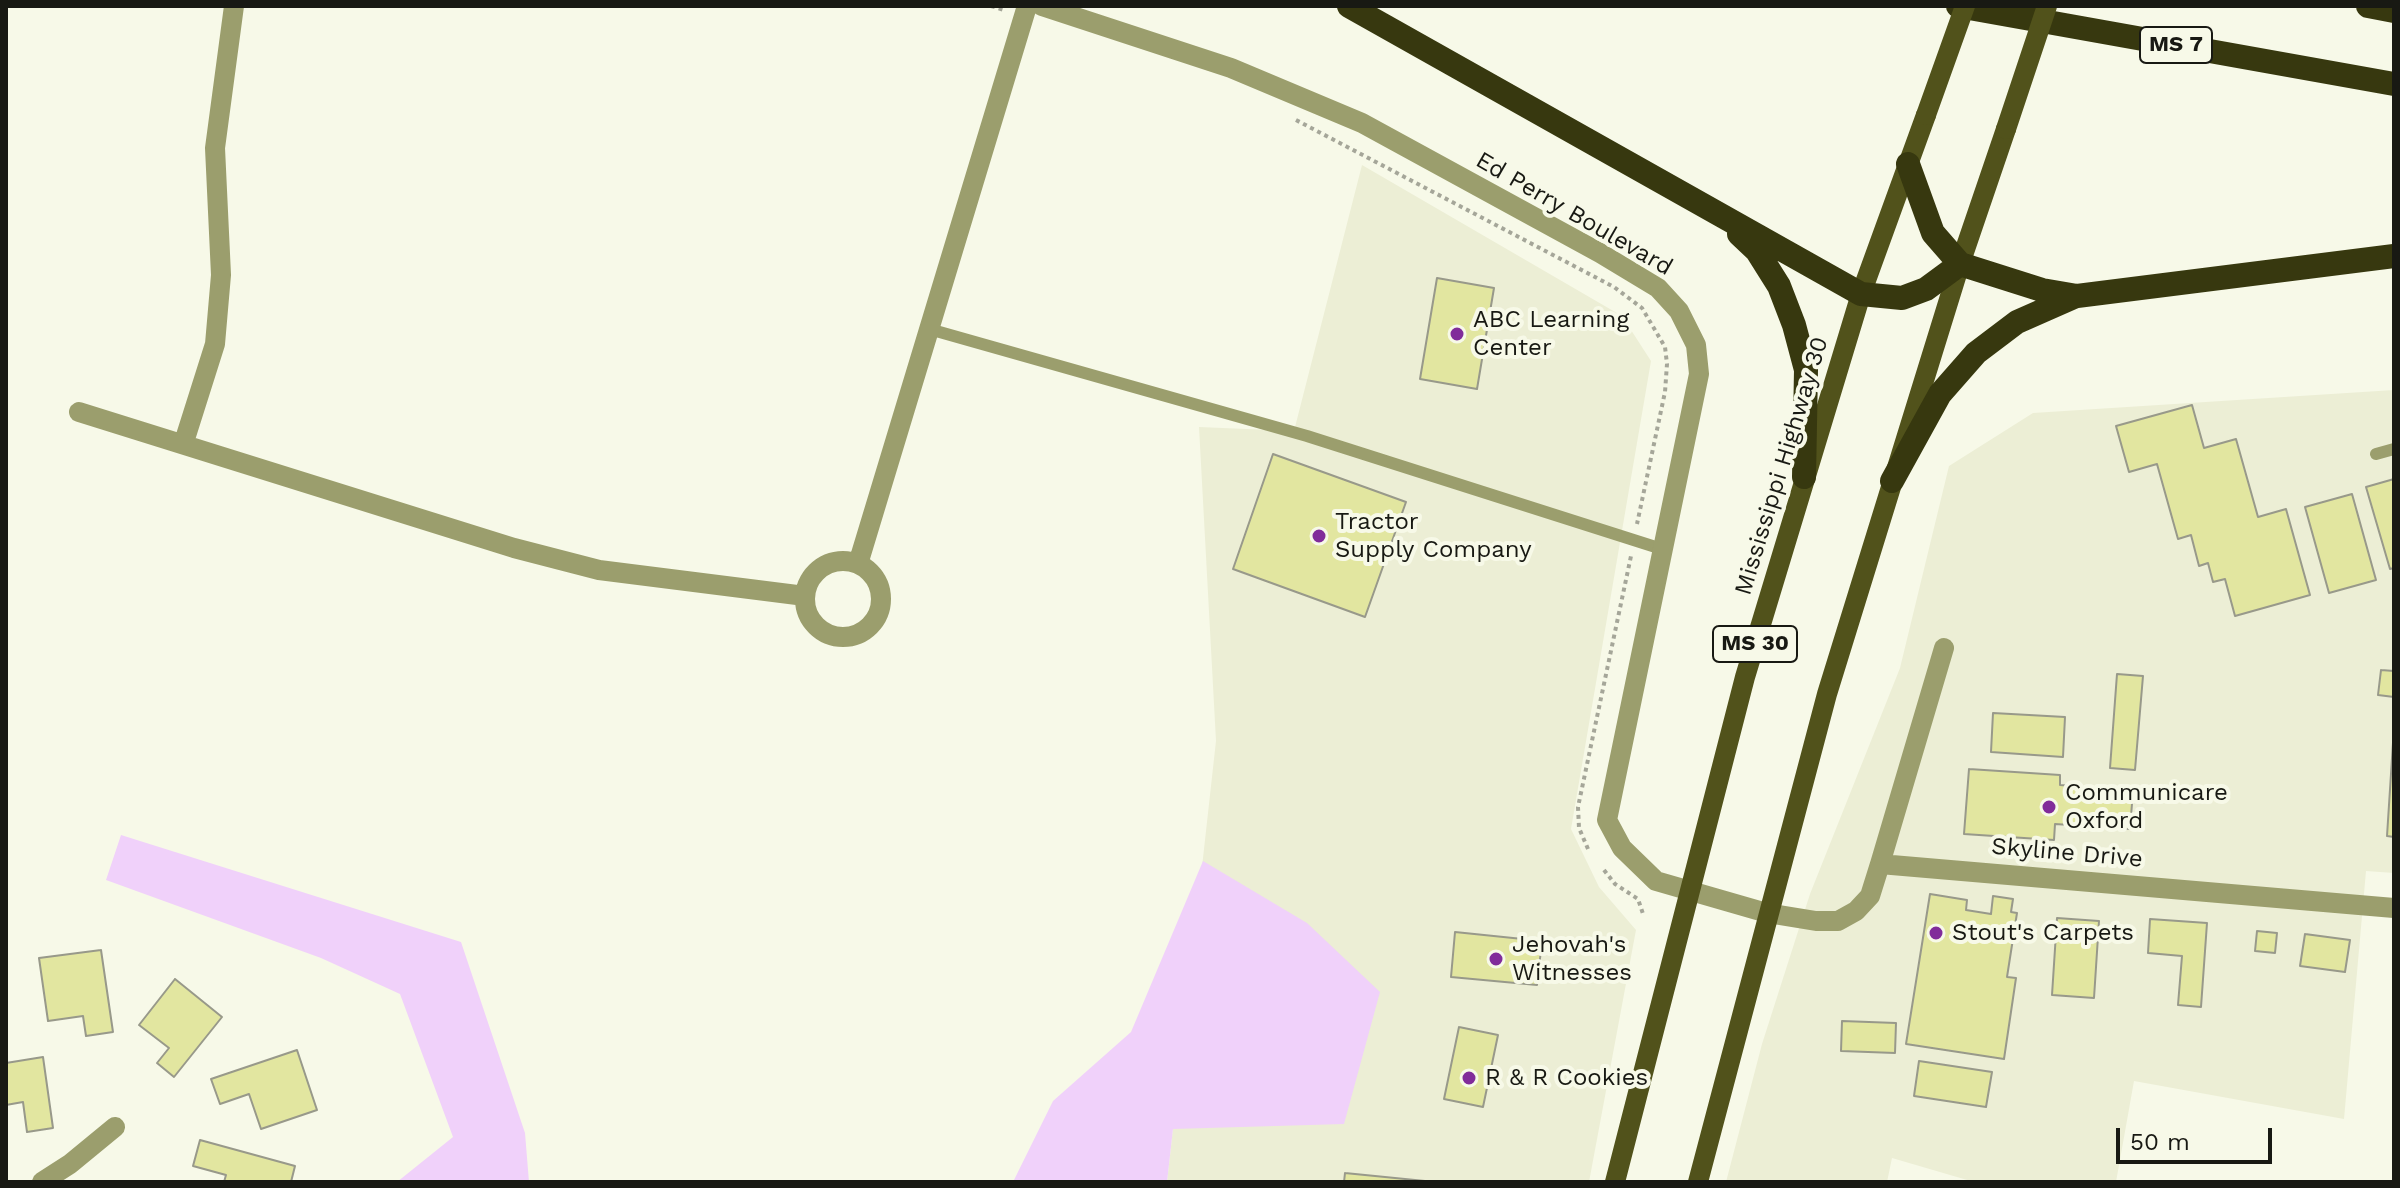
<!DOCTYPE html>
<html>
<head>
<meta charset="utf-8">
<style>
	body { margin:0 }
	#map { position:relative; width:2400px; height:1188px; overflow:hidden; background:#f7f9e8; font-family:"Work Sans",sans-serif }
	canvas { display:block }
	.frame { position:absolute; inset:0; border:8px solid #181913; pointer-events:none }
	.scale { position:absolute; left:2116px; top:1128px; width:156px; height:36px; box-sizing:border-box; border:4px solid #181913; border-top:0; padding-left:10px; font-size:24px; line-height:28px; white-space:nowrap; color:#181913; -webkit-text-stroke:6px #f7f9e8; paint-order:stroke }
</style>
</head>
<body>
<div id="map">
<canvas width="2400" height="1188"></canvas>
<div class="frame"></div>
<div class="scale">50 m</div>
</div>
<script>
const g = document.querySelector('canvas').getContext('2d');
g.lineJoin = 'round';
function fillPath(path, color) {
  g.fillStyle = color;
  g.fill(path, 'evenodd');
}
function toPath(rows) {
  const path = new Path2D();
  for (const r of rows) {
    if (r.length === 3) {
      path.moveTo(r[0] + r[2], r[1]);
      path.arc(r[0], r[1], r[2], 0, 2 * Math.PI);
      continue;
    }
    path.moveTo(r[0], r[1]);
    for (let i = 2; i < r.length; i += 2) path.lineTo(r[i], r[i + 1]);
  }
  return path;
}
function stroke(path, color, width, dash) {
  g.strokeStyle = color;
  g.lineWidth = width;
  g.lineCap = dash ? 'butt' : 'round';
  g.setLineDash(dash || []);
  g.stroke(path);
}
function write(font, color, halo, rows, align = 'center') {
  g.font = font + ' "Work Sans",sans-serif';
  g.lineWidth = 8;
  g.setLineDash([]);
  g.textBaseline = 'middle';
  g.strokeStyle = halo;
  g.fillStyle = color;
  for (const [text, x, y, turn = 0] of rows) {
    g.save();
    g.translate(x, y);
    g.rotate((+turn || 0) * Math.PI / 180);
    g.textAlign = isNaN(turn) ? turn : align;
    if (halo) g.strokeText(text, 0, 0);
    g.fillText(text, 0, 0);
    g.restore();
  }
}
const built = toPath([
	[1362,165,1622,316,1651,361,1571,829,1599,887,1636,930,1589,1182,1167,1182,1216,741,1199,427,1294,431],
	[2394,390,2394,873,2366,871,2344,1119,2134,1081,2116,1182,1974,1182,1892,1158,1887,1182,1726,1182,1762,1044,1810,894,1900,668,1949,466,2033,413]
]);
const green = toPath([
	[121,835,461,942,525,1133,529,1182,397,1182,453,1137,400,994,321,958,106,880],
	[1203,861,1307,923,1380,992,1344,1124,1173,1129,1167,1182,1013,1182,1053,1101,1131,1032]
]);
const building = toPath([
	[1437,278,1494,288,1477,389,1420,379,1437,278],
	[2192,405,2204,448,2236,439,2258,517,2286,509,2310,595,2235,616,2225,579,2213,582,2208,563,2199,566,2191,535,2178,539,2157,464,2129,472,2116,426,2192,405],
	[1273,454,1406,502,1365,617,1233,569,1273,454],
	[2394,479,2394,568,2390,569,2366,487,2394,479],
	[2352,494,2376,580,2329,593,2305,507,2352,494],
	[2381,670,2394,671,2394,697,2378,695,2381,670],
	[2117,674,2143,676,2135,770,2110,768,2117,674],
	[1993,713,2065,717,2063,757,1991,752,1993,713],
	[2394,727,2394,837,2387,836,2394,727],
	[1969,769,2060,775,2060,785,2133,791,2130,829,2055,824,2054,840,1964,834,1969,769],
	[1930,894,1967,900,1966,910,1991,914,1993,896,2013,899,2011,912,2017,913,2007,977,2016,978,2004,1059,1906,1044,1930,894],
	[2057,918,2099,921,2094,998,2052,995,2057,918],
	[2150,919,2207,923,2201,1007,2178,1005,2182,956,2148,953,2150,919],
	[2257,931,2277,933,2275,953,2255,951,2257,931],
	[1455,932,1542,941,1537,985,1451,977,1455,932],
	[2305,934,2350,940,2345,972,2300,966,2305,934],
	[101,950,113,1032,86,1036,83,1016,48,1021,39,958,101,950],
	[175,979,222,1017,174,1077,157,1063,169,1048,139,1025,175,979],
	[1842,1021,1896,1023,1895,1053,1841,1051,1842,1021],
	[1459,1027,1498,1035,1483,1107,1444,1099,1459,1027],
	[297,1050,317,1110,261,1129,249,1094,220,1104,211,1079,297,1050],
	[43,1057,53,1128,27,1132,23,1102,6,1105,6,1063,43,1057],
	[1919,1061,1992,1072,1986,1107,1914,1096,1919,1061],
	[200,1140,295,1166,291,1182,224,1182,226,1175,193,1166,200,1140],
	[1345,1173,1435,1182,1344,1182,1345,1173]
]);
const path = toPath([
	[991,6,1004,10],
	[1296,120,1614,287,1642,308,1665,347,1667,364,1665,392,1637,524],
	[1588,849,1579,828,1578,807,1631,556],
	[1604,870,1615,884,1638,899,1643,914]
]);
const lane = toPath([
	[929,329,1307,436,1665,550],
	[2376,454,2394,449]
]);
const street = toPath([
	[1042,6,1231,68,1362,123,1600,253,1658,288,1679,311,1696,345,1699,374,1607,820,1622,848,1656,881,1767,913,1816,921,1838,921,1856,911,1870,896,1880,864,2394,908],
	[79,412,514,548,599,570,805,596],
	[184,442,215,344,221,275,215,148,234,6],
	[843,599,38],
	[858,564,1027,6],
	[1880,864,1944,648],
	[42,1182,70,1164,115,1127]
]);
const primary = toPath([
	[1615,1182,1745,677,1861,294,1926,115],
	[1698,1182,1827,694,1960,264,2006,129]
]);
const highway = toPath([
	[1349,6,1861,294,1902,298,1926,289,1960,264],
	[1958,6,2394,84],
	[2368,6,2394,11],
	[1908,164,1933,233,1960,264,2042,290,2077,296,2394,256],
	[1739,234,1757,251,1779,286,1794,325,1806,370,1804,477],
	[1892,481,1940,394,1976,353,2017,322,2076,296]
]);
const primaryBridge = toPath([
	[1926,115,1965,6],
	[2006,129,2047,6]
]);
const markers = [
	[1457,334,8,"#812c9a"],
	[1319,536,8,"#812c9a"],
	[2049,807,8,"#812c9a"],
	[1936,933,8,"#812c9a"],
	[1496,959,8,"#812c9a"],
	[1469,1078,8,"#812c9a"]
];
const shields = [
	[2176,45,72],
	[1755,644,84]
];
const shieldNames = [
	["MS 7",2176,45],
	["MS 30",1755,644]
];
const streetNames = [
	["Ed Perry Boulevard",1574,214,30],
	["Mississippi Highway 30",1782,466,-73],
	["Skyline Drive",2067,853,5]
];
const poiNames = [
	["ABC Learning",1473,320],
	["Center",1473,348],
	["Tractor",1335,522],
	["Supply Company",1335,550],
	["Communicare",2065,793],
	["Oxford",2065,821],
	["Stout's Carpets",1952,933],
	["Jehovah's",1512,945],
	["Witnesses",1512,973],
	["R & R Cookies",1485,1078]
];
fillPath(built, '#eceed5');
fillPath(green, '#f0d1fa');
fillPath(building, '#e2e6a0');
stroke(building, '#98998a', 2);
stroke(path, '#a5a699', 4, [4, 4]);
stroke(lane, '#9b9e6d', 12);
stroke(street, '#9b9e6d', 20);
stroke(primary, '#51521b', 20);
stroke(highway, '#37380f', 24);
stroke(primaryBridge, '#51521b', 20);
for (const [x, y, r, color] of markers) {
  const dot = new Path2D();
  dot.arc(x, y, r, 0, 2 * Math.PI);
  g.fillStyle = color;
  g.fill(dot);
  stroke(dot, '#f7f9e8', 3);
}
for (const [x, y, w] of shields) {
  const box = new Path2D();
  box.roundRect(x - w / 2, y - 18, w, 36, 6);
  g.fillStyle = '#f7f9e8';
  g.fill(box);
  stroke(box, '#181913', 2);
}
write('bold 22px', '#181913', null, shieldNames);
write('24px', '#181913', '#f7f9e8', streetNames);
write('24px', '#181913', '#f7f9e8', poiNames, 'left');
</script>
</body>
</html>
